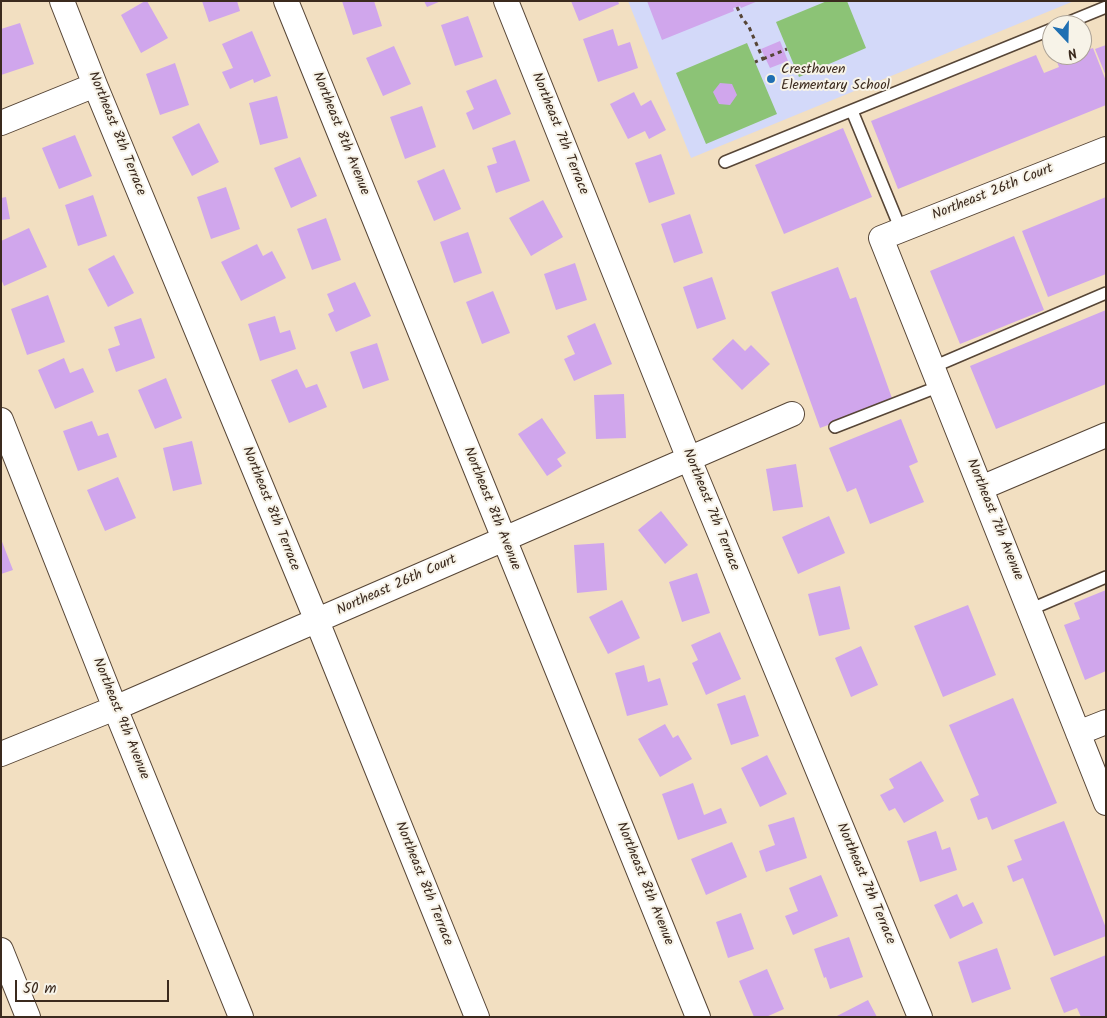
<!DOCTYPE html>
<html>
<head>
<meta charset="utf-8">
<style>
	body { margin:0 }
	#map { position:relative; width:1107px; height:1018px; overflow:hidden; background:#f2dfc1; font-family:Kalam,sans-serif }
	canvas { display:block }
	.frame { position:absolute; inset:0; border:2px solid #3b2a1e; pointer-events:none }
	.north { position:absolute; left:1042px; top:15px; width:50px; height:50px; box-sizing:border-box; background:#f7f3e8; border:1px solid #aca397; border-radius:50%; rotate:159deg; font-size:14px; font-weight:700; line-height:20px; text-align:center; color:#3b2a1e }
	.north::after { content:''; display:block; margin:auto; width:18px; height:22px; background:#1f6fb2; clip-path:polygon(50% 0,100% 100%,50% 72%,0 100%) }
	.scale { position:absolute; left:15px; top:980px; width:154px; height:22px; box-sizing:border-box; border:2px solid #3b2a1e; border-top:0; padding-left:6px; font-size:15px; line-height:18px; white-space:nowrap; color:#3b2a1e; -webkit-text-stroke:4px #f7f3e8; paint-order:stroke }
</style>
</head>
<body>
<div id="map">
<canvas width="1107" height="1018"></canvas>
<div class="frame"></div>
<div class="north">N</div>
<div class="scale">50 m</div>
</div>
<script>
const g = document.querySelector('canvas').getContext('2d');
g.lineJoin = 'round';
function fillPath(path, color) {
  g.fillStyle = color;
  g.fill(path, 'evenodd');
}
function toPath(rows) {
  const path = new Path2D();
  for (const r of rows) {
    path.moveTo(r[0], r[1]);
    for (let i = 2; i < r.length; i += 2) path.lineTo(r[i], r[i + 1]);
  }
  return path;
}
function stroke(path, color, width, dash) {
  g.strokeStyle = color;
  g.lineWidth = width;
  g.lineCap = dash ? 'butt' : 'round';
  g.setLineDash(dash || []);
  g.stroke(path);
}
function write(font, color, halo, rows, align = 'center') {
  g.font = font + ' Kalam,sans-serif';
  g.lineWidth = 4;
  g.setLineDash([]);
  g.textBaseline = 'middle';
  g.strokeStyle = halo;
  g.fillStyle = color;
  for (const [text, x, y, turn = 0] of rows) {
    g.save();
    g.translate(x, y);
    g.rotate((+turn || 0) * Math.PI / 180);
    g.textAlign = isNaN(turn) ? turn : align;
    if (halo) g.strokeText(text, 0, 0);
    g.fillText(text, 0, 0);
    g.restore();
  }
}
const built = toPath([
	[628,1,1074,1,691,158]
]);
const green = toPath([
	[827,1,847,1,866,48,799,77,776,22],
	[747,43,777,114,706,144,676,73]
]);
const building = toPath([
	[145,1,147,1,168,38,141,53,121,15],
	[202,1,237,1,240,11,209,22],
	[342,1,374,1,382,26,353,35],
	[424,1,441,1,427,7],
	[571,1,618,1,619,4,579,21],
	[647,1,758,1,741,8,740,6,733,8,734,11,662,40],
	[468,16,483,57,455,66,441,25],
	[20,23,34,64,1,75,1,29],
	[613,29,618,46,630,42,638,68,598,82,583,39],
	[252,31,271,76,254,83,253,79,230,89,222,72,233,68,222,44],
	[780,41,788,61,770,68,761,49],
	[1106,45,1106,76,1095,49],
	[394,46,411,84,383,96,366,58],
	[1093,48,1106,81,1106,105,898,189,871,121,1036,55,1044,73,1059,67,1057,62,1075,55,1082,55,1082,52],
	[175,63,189,105,160,115,146,74],
	[496,79,511,114,473,130,466,113,474,109,466,91],
	[720,83,732,84,737,95,730,105,719,104,713,92],
	[634,92,641,106,651,100,666,130,649,139,645,131,628,139,610,104],
	[277,96,288,138,260,145,249,103],
	[422,106,436,147,405,159,390,117],
	[199,123,219,162,192,176,172,137],
	[843,128,872,197,784,234,755,165],
	[75,135,92,176,59,189,42,148],
	[515,140,530,181,496,193,487,166,497,163,492,148],
	[661,154,675,194,649,203,635,163],
	[300,157,317,196,291,208,274,168],
	[444,169,461,209,434,221,417,181],
	[226,187,240,229,211,239,197,197],
	[93,195,107,236,78,246,65,205],
	[6,197,10,219,1,220,1,198],
	[1106,197,1106,274,1048,297,1022,231],
	[543,200,563,237,531,256,509,218],
	[690,214,703,253,674,263,661,224],
	[326,218,341,260,312,270,297,229],
	[29,228,47,267,4,286,1,279,1,241],
	[468,232,482,273,454,283,440,242],
	[1014,236,1044,310,960,344,930,271],
	[257,244,263,256,272,251,286,278,241,301,221,262],
	[114,255,134,293,108,307,88,269],
	[575,263,587,300,556,310,544,274],
	[838,267,850,299,856,297,893,401,820,428,771,292],
	[712,277,726,319,697,329,683,287],
	[355,282,371,316,336,332,328,314,334,311,327,294],
	[493,291,510,333,482,344,466,302],
	[48,295,65,342,27,355,11,309],
	[1106,310,1106,384,996,429,970,366],
	[275,316,280,333,290,330,296,349,260,361,248,324],
	[141,318,155,358,116,372,108,349,120,345,114,327],
	[595,323,612,364,574,381,564,359,575,354,567,336],
	[733,339,745,351,751,345,770,364,742,390,712,359],
	[377,343,389,380,363,389,350,352],
	[64,358,70,373,83,368,94,392,55,409,38,370],
	[297,369,306,388,317,384,327,407,289,423,271,380],
	[166,378,182,418,155,429,138,390],
	[624,394,626,438,596,439,594,395],
	[542,418,566,453,557,459,562,466,547,476,518,434],
	[901,419,918,462,909,466,924,502,870,524,856,488,847,492,829,448],
	[92,421,98,436,108,433,117,457,78,471,63,431],
	[192,441,202,484,173,491,163,448],
	[796,464,803,507,773,511,766,469],
	[118,477,136,518,105,531,87,490],
	[661,511,688,545,665,564,638,530],
	[829,516,845,553,798,574,782,537],
	[1,539,13,570,1,574],
	[604,543,607,590,577,593,574,545],
	[697,573,710,613,682,622,669,582],
	[840,586,850,629,819,636,808,594],
	[1106,590,1106,671,1085,680,1064,625,1080,619,1074,603],
	[622,600,640,638,608,654,589,617],
	[968,605,996,675,943,697,914,626],
	[720,632,741,679,706,695,692,663,698,660,691,645],
	[861,646,878,685,851,697,835,658],
	[644,665,648,682,660,678,668,705,627,716,615,673],
	[745,695,759,736,731,745,717,704],
	[1013,698,1057,803,992,830,987,817,978,820,970,799,979,795,949,725],
	[665,724,673,738,678,735,692,759,660,777,638,739],
	[767,755,787,794,760,807,741,768],
	[921,761,944,801,904,823,895,808,889,811,880,795,894,788,889,779],
	[693,783,704,815,721,808,727,823,678,840,662,794],
	[794,817,807,858,766,872,759,851,775,845,768,825],
	[1064,821,1106,928,1106,936,1054,956,1023,878,1013,882,1007,866,1022,860,1014,840],
	[936,831,942,850,950,847,957,870,920,882,907,841],
	[732,842,747,877,706,895,691,859],
	[821,875,838,916,793,935,785,916,798,911,789,888],
	[957,894,963,907,973,902,983,923,950,939,934,905],
	[741,913,754,949,728,958,716,922],
	[849,937,863,977,830,989,826,977,824,978,814,949],
	[997,948,1011,989,972,1003,958,962],
	[1106,955,1106,1017,1081,1017,1077,1008,1064,1013,1050,978],
	[767,969,784,1009,766,1017,754,1017,739,981],
	[868,1000,877,1017,835,1017]
]);
const path = toPath([
	[737,7,742,18,749,27,763,59,755,62],
	[763,59,787,49]
]);
const service = toPath([
	[1062,25,1106,7],
	[852,111,901,230],
	[725,162,1052,29],
	[933,367,1106,293],
	[835,427,940,386],
	[1029,610,1106,577]
]);
const minor = toPath([
	[62,1,95,85,317,621,477,1017],
	[286,1,698,1017],
	[506,1,689,459,920,1017],
	[1,123,95,85],
	[1106,149,881,238,1106,803],
	[1,420,115,708,241,1017],
	[981,488,1106,435],
	[1078,733,1106,722],
	[1,754,115,708,792,414],
	[1,950,28,1017]
]);
const markers = [
	[771,79,5,"#1f6fb2"]
];
const poiNames = [
	["Cresthaven",781,71],
	["Elementary School",781,87]
];
const streetNames = [
	["Northeast 8th Terrace",116,134,68],
	["Northeast 8th Avenue",340,134,68],
	["Northeast 7th Terrace",559,134,68],
	["Northeast 26th Court",993,193,-22],
	["Northeast 8th Terrace",270,509,68],
	["Northeast 8th Avenue",491,509,68],
	["Northeast 7th Terrace",710,510,68],
	["Northeast 7th Avenue",994,520,68],
	["Northeast 26th Court",397,586,-24],
	["Northeast 9th Avenue",120,719,68],
	["Northeast 8th Terrace",423,884,68],
	["Northeast 8th Avenue",644,884,68],
	["Northeast 7th Terrace",865,884,67]
];
fillPath(built, '#d3d9f9');
fillPath(green, '#8cc376');
fillPath(building, '#d0a6ec');
stroke(service, '#564536', 14);
stroke(minor, '#564536', 26);
stroke(path, '#564536', 3, [4, 4]);
stroke(service, '#fff', 11);
stroke(minor, '#fff', 24);
for (const [x, y, r, color] of markers) {
  const dot = new Path2D();
  dot.arc(x, y, r, 0, 2 * Math.PI);
  g.fillStyle = color;
  g.fill(dot);
  stroke(dot, '#f7f3e8', 2);
}
write('14px', '#3b2a1e', '#f7f3e8', poiNames, 'left');
write('14px', '#3b2a1e', '#f7f3e8', streetNames);
</script>
</body>
</html>
